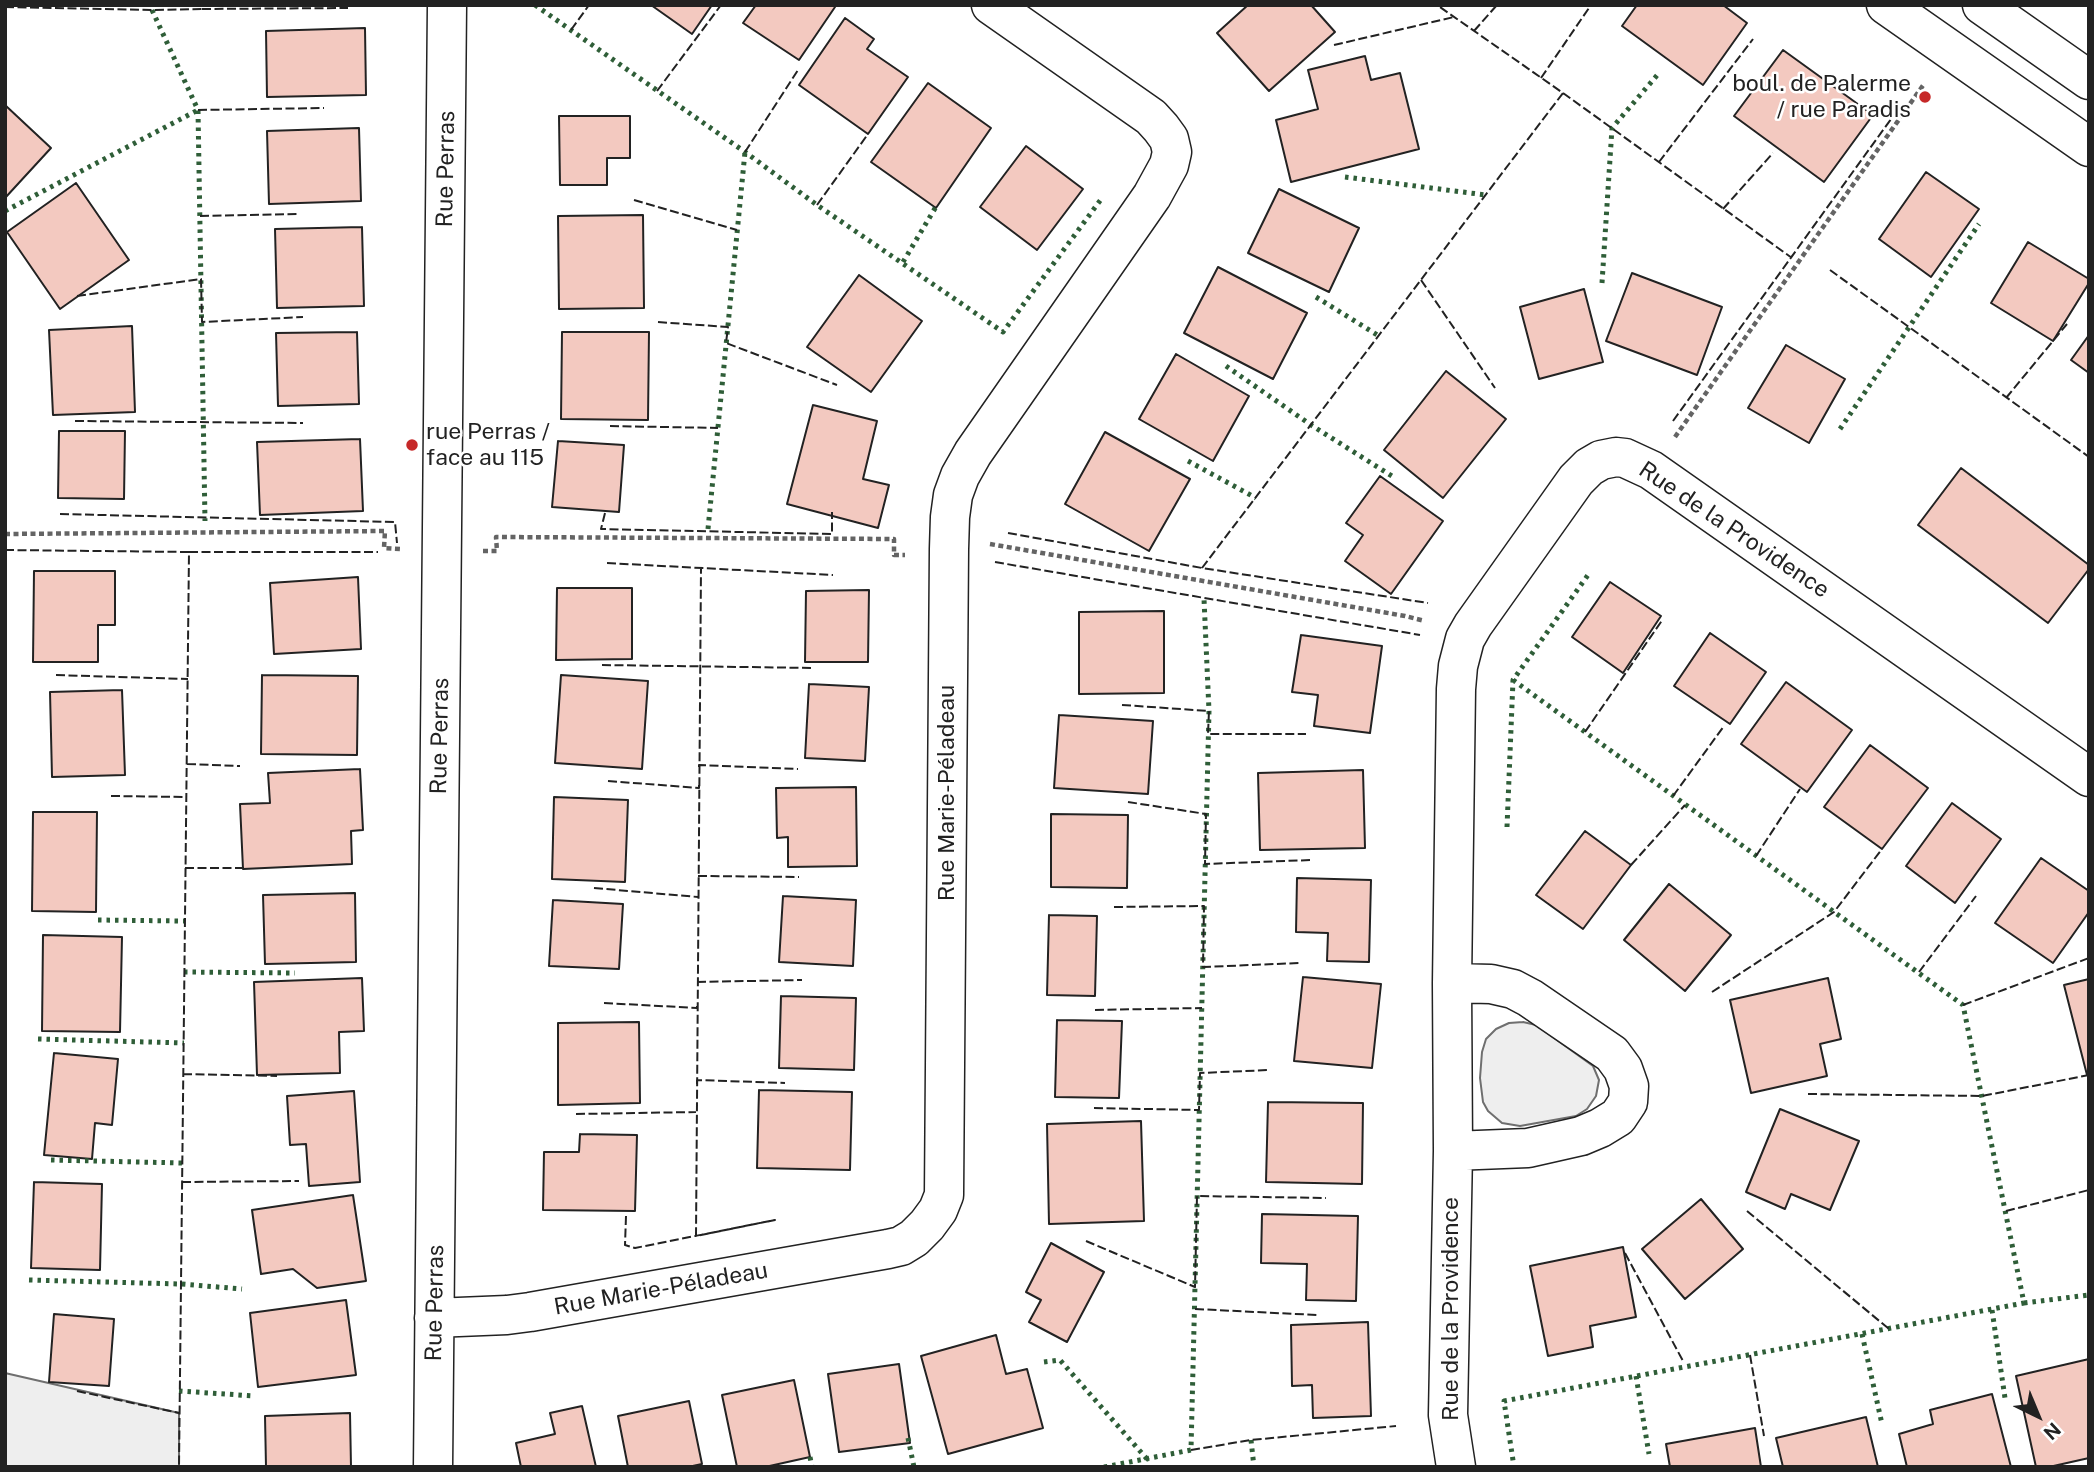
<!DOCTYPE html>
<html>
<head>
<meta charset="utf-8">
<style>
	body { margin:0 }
	#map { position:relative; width:2094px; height:1472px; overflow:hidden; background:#fff; font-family:"Public Sans",sans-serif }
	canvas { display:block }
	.frame { position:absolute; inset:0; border:7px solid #222; pointer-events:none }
	.north { position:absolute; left:2003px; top:1381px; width:70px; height:70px; -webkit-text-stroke:5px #fff; paint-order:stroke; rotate:137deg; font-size:19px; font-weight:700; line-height:28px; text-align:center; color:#222 }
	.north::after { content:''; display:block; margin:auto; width:24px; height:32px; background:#222; clip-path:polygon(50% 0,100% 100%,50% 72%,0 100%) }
</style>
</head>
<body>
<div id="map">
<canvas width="2094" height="1472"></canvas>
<div class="frame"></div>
<div class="north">N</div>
</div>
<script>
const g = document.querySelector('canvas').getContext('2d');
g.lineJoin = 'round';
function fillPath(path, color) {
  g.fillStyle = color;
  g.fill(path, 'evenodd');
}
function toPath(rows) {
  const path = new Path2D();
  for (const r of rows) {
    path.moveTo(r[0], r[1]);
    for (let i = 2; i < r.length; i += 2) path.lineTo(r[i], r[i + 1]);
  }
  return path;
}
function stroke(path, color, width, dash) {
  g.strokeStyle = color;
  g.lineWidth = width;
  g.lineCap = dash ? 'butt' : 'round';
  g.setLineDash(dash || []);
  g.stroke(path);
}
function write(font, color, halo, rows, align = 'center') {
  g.font = font + ' "Public Sans",sans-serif';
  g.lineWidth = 5;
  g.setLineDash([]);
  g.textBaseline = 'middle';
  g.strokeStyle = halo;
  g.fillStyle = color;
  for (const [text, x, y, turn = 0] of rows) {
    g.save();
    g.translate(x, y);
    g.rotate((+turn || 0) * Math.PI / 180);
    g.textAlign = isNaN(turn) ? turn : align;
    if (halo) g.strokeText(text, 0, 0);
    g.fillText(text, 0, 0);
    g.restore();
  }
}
const green = toPath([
	[1523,1022,1536,1025,1593,1066,1599,1080,1596,1096,1587,1109,1576,1116,1520,1126,1502,1123,1488,1111,1483,1102,1480,1078,1482,1052,1486,1039,1496,1029,1509,1023,1523,1022],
	[5,1373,179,1413,179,1467,5,1467,5,1373]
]);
const building = toPath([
	[651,5,712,5,692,34,651,5],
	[756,5,832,5,835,7,799,60,743,23,756,5],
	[1248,5,1311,5,1335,32,1269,91,1217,33,1248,5],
	[1637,5,1723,5,1747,23,1703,85,1622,26,1637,5],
	[845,18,874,39,867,49,908,77,868,134,799,85,845,18],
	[365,28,366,95,267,97,266,31,365,28],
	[1783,50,1873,115,1824,182,1734,116,1783,50],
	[1365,56,1371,80,1400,73,1419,149,1291,182,1276,120,1318,109,1308,70,1365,56],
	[928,83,991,128,936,208,871,162,928,83],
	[5,105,51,148,5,198,5,105],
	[559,116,630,116,630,158,607,158,607,185,560,185,559,116],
	[359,128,361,201,269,204,267,131,359,128],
	[1026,146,1083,189,1037,250,980,207,1026,146],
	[1926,172,1979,209,1931,277,1879,239,1926,172],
	[76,183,129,260,60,309,7,232,76,183],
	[1279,189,1359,228,1329,292,1248,253,1279,189],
	[643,215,644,308,559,309,558,216,643,215],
	[362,227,364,306,277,308,275,229,362,227],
	[2028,242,2089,279,2089,283,2053,341,1991,303,2028,242],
	[1218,267,1307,313,1273,379,1184,333,1218,267],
	[1632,273,1722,307,1697,375,1606,341,1632,273],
	[859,275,922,321,871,392,807,347,859,275],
	[1584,289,1603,362,1539,379,1520,307,1584,289],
	[132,326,135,412,53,415,49,330,132,326],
	[357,332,359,404,278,406,276,333,357,332],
	[562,332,649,332,648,420,561,419,562,332],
	[2089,335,2089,373,2071,360,2089,335],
	[1786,345,1845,379,1809,443,1748,408,1786,345],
	[1176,354,1249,396,1213,461,1139,419,1176,354],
	[1446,371,1506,419,1443,498,1384,450,1446,371],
	[813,405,877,421,863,479,889,485,878,528,787,504,813,405],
	[59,431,125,431,124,499,58,498,59,431],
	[1105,432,1190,479,1149,551,1065,504,1105,432],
	[360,439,363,511,260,515,257,442,360,439],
	[558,441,624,445,619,512,552,507,558,441],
	[1961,468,2089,565,2089,569,2048,623,1918,525,1961,468],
	[1380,476,1443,521,1391,594,1345,561,1363,535,1346,523,1380,476],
	[34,571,115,571,115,625,98,625,98,662,33,662,34,571],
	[358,577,361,649,274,654,270,583,358,577],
	[1610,582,1661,616,1623,673,1572,637,1610,582],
	[557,588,632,588,632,659,556,660,557,588],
	[869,590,868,662,805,662,806,591,869,590],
	[1164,611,1164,693,1079,694,1079,612,1164,611],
	[1710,633,1766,672,1730,724,1674,686,1710,633],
	[1301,635,1382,646,1370,733,1314,726,1318,695,1292,692,1301,635],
	[262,675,358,676,357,755,261,754,262,675],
	[561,675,648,681,642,769,555,763,561,675],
	[1786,682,1852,730,1807,792,1741,744,1786,682],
	[809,684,869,687,865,761,805,758,809,684],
	[122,690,125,775,52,777,50,692,122,690],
	[1059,715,1153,721,1148,794,1054,788,1059,715],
	[1870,745,1928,788,1882,849,1824,807,1870,745],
	[360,769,363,830,351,831,352,864,243,869,240,804,270,803,268,773,360,769],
	[1363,770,1365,848,1260,850,1258,773,1363,770],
	[856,787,857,866,788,867,788,837,777,838,776,788,856,787],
	[554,797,628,800,625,882,552,879,554,797],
	[1952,803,2001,839,1955,903,1906,866,1952,803],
	[33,812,97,812,96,912,32,911,33,812],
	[1051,814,1128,815,1127,888,1051,887,1051,814],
	[1585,831,1631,865,1583,929,1536,895,1585,831],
	[2041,858,2089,891,2089,912,2053,963,1995,923,2041,858],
	[1297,878,1371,880,1369,962,1327,961,1328,933,1296,932,1297,878],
	[1669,884,1731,935,1685,991,1624,940,1669,884],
	[355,893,356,962,265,964,263,895,355,893],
	[783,896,856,900,853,966,779,962,783,896],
	[553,900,623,904,619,969,549,966,553,900],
	[1049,915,1097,916,1095,996,1047,995,1049,915],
	[43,935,122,937,120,1032,42,1031,43,935],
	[1303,977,1381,984,1372,1068,1294,1061,1303,977],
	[362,978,364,1031,339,1032,340,1073,257,1075,254,982,362,978],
	[1828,978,1841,1039,1820,1044,1827,1076,1751,1093,1730,1000,1828,978],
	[2089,979,2089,1075,2087,1075,2064,985,2089,979],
	[781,996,856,998,854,1070,779,1068,781,996],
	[1057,1020,1122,1021,1119,1098,1055,1097,1057,1020],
	[639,1022,640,1103,558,1105,558,1023,639,1022],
	[54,1053,118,1059,112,1125,95,1123,92,1159,44,1155,54,1053],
	[759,1090,852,1092,850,1170,757,1168,759,1090],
	[354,1091,360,1182,309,1186,306,1144,290,1145,287,1096,354,1091],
	[1268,1102,1363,1103,1362,1184,1266,1182,1268,1102],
	[1780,1109,1859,1141,1830,1210,1791,1194,1785,1209,1746,1192,1780,1109],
	[1141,1121,1144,1221,1049,1224,1047,1124,1141,1121],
	[580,1134,637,1135,635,1211,543,1210,544,1152,579,1152,580,1134],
	[34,1182,102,1184,100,1270,31,1268,34,1182],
	[353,1195,366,1281,317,1288,293,1269,261,1274,252,1210,353,1195],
	[1701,1199,1743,1249,1685,1299,1642,1249,1701,1199],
	[1262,1214,1358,1216,1356,1301,1306,1300,1307,1264,1261,1263,1262,1214],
	[1051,1243,1104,1272,1067,1342,1029,1322,1041,1300,1026,1292,1051,1243],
	[1623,1247,1636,1317,1590,1326,1593,1347,1548,1356,1530,1266,1623,1247],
	[346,1300,356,1375,258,1387,250,1313,346,1300],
	[54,1314,114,1319,109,1386,49,1382,54,1314],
	[1368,1322,1371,1416,1313,1418,1312,1385,1292,1386,1291,1325,1368,1322],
	[996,1335,1006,1374,1027,1369,1043,1428,948,1454,921,1356,996,1335],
	[2089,1359,2089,1458,2049,1467,2036,1467,2016,1376,2089,1359],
	[899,1364,910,1443,839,1452,828,1374,899,1364],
	[794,1380,810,1457,765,1467,737,1467,722,1395,794,1380],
	[1992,1394,2011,1467,1907,1467,1899,1434,1933,1424,1930,1410,1992,1394],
	[689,1401,702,1464,688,1467,628,1467,618,1416,689,1401],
	[582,1406,596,1467,521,1467,516,1443,555,1434,550,1413,582,1406],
	[350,1413,351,1467,266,1467,265,1416,350,1413],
	[1866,1417,1878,1467,1783,1467,1776,1438,1866,1417],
	[1755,1428,1761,1467,1670,1467,1666,1444,1755,1428]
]);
const path = toPath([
	[1675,437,1924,84],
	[5,534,385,531,384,548,400,549],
	[990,544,1405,616,1425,621],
	[483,551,497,551,496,537,894,539,894,555,905,555]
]);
const minor = toPath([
	[1886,5,2089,147],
	[1982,5,2089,80],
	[1452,983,1491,984,1513,989,1530,998,1612,1054,1623,1069,1629,1086,1628,1102,1618,1117,1600,1128,1581,1136,1528,1148,1453,1151],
	[434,1318,507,1315,530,1312,888,1249,901,1246,914,1238,927,1225,938,1210,944,1195,949,549,950,517,953,495,960,476,973,453,1152,196,1169,165,1172,152,1169,139,1161,128,1151,117,991,5],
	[433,1467,447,5],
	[1456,1467,1448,1415,1453,1151,1452,983,1456,689,1458,666,1465,639,1473,625,1576,480,1589,467,1601,460,1616,457,1625,458,1651,470,2089,777]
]);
const hedge = toPath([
	[535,5,745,152,817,205,1003,332,1102,198],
	[152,10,198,110,205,521],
	[1345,177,1486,195],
	[5,211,198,110],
	[903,262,937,205],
	[1602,283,1612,128,1659,73],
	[1316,297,1379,336],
	[1226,366,1311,425,1395,478],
	[1840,429,1979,224],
	[1188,461,1256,498],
	[708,529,745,152],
	[1513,680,1963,1005,2024,1303,1504,1401,1514,1467],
	[1507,827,1513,680,1588,575],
	[98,920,185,921],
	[184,972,295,973],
	[38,1039,184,1043],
	[51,1160,182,1163],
	[29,1280,181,1284,242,1289],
	[2024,1303,2089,1295],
	[1992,1310,2005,1398],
	[1862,1334,1882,1424],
	[1044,1362,1060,1360,1147,1459,1144,1459],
	[1636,1376,1649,1454],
	[179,1391,255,1396],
	[908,1438,914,1467],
	[1251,1440,1254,1467],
	[810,1457,812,1467],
	[1104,1467,1191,1450,1209,711,1204,599]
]);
const fence = toPath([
	[5,7,152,10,202,9,202,5],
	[202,9,348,8],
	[571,30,589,5],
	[1474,31,1497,5],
	[1334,45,1454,17],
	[1541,78,1591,5],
	[657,91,721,5],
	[1563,93,1792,258],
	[198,110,324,108],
	[745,152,798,70],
	[1659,162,1753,39],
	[634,200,737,230],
	[817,205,868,134],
	[1723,209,1773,153],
	[200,216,297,214],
	[1830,270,2089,457],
	[1421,280,1495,388],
	[77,296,201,279,202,322,303,317],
	[658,322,728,327,726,343,837,385],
	[2006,398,2067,324],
	[75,421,303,423],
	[1673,421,1899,108],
	[610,426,718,428],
	[605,513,601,529,832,534,832,512],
	[60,514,395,522,397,543],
	[1008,533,1202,568,1428,603],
	[5,550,189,552,179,1467],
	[189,552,378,552],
	[995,562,1420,635],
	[607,563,833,575],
	[1202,568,1563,93,1437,5],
	[602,665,814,668],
	[56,675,188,679],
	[1122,705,1209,711,1208,734,1306,734],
	[1585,732,1663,619],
	[187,764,240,766],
	[699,767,699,765,798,769],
	[608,781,699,788,699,785],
	[111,796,187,797],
	[1673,796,1724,726],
	[1128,802,1206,814,1205,864,1311,860],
	[1756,856,1800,789],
	[1631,865,1685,805],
	[185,868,246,868],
	[698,876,799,877],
	[594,888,698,897],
	[1114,907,1204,906,1203,967,1299,963],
	[1919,972,1976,896],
	[697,982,802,980],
	[1712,992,1834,912,1882,849],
	[604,1003,697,1008,697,1006],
	[1963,1005,2089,958],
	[1095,1010,1202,1008],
	[183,1074,277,1076],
	[697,1084,697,1080,785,1083],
	[1808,1094,1982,1096,2089,1075],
	[1094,1108,1199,1110,1200,1073,1269,1070],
	[576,1114,696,1112],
	[182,1182,299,1181],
	[1747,1211,1889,1329],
	[2006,1211,2089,1190],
	[626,1216,625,1245,635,1248,775,1220,696,1236,701,568],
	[1086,1241,1195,1287,1197,1196,1326,1198],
	[1625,1253,1683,1361],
	[1195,1309,1317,1315],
	[1750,1355,1764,1436],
	[77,1391,179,1413],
	[1191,1450,1251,1440,1396,1426]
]);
const markers = [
	[1925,97,7,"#c62828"],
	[412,445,7,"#c62828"]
];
const poiNames = [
	["boul. de Palerme",1911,84],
	["/ rue Paradis",1911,110],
	["rue Perras /",426,432,"left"],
	["face au 115",426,458,"left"]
];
const streetNames = [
	["Rue Perras",446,169,-89],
	["Rue de la Providence",1734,530,34],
	["Rue Perras",440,736,-89],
	["Rue Marie-Péladeau",947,793,-90],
	["Rue Marie-Péladeau",661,1289,-10],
	["Rue Perras",435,1303,-89],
	["Rue de la Providence",1451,1309,-90]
];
fillPath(green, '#eee');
stroke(green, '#6f6f6f', 2);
fillPath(building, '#f3c9c0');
stroke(building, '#222', 2);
stroke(minor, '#222', 41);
stroke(path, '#646464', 4.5, [5, 3.5]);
stroke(minor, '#fff', 38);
stroke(hedge, '#2f5e38', 5, [3.5, 5]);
stroke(fence, '#222', 2, [9, 3.5]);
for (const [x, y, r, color] of markers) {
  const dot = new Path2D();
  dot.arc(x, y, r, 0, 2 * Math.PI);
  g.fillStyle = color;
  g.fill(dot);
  stroke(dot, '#fff', 2.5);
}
write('23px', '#222', '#fff', poiNames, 'right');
write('23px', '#222', '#fff', streetNames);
</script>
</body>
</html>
